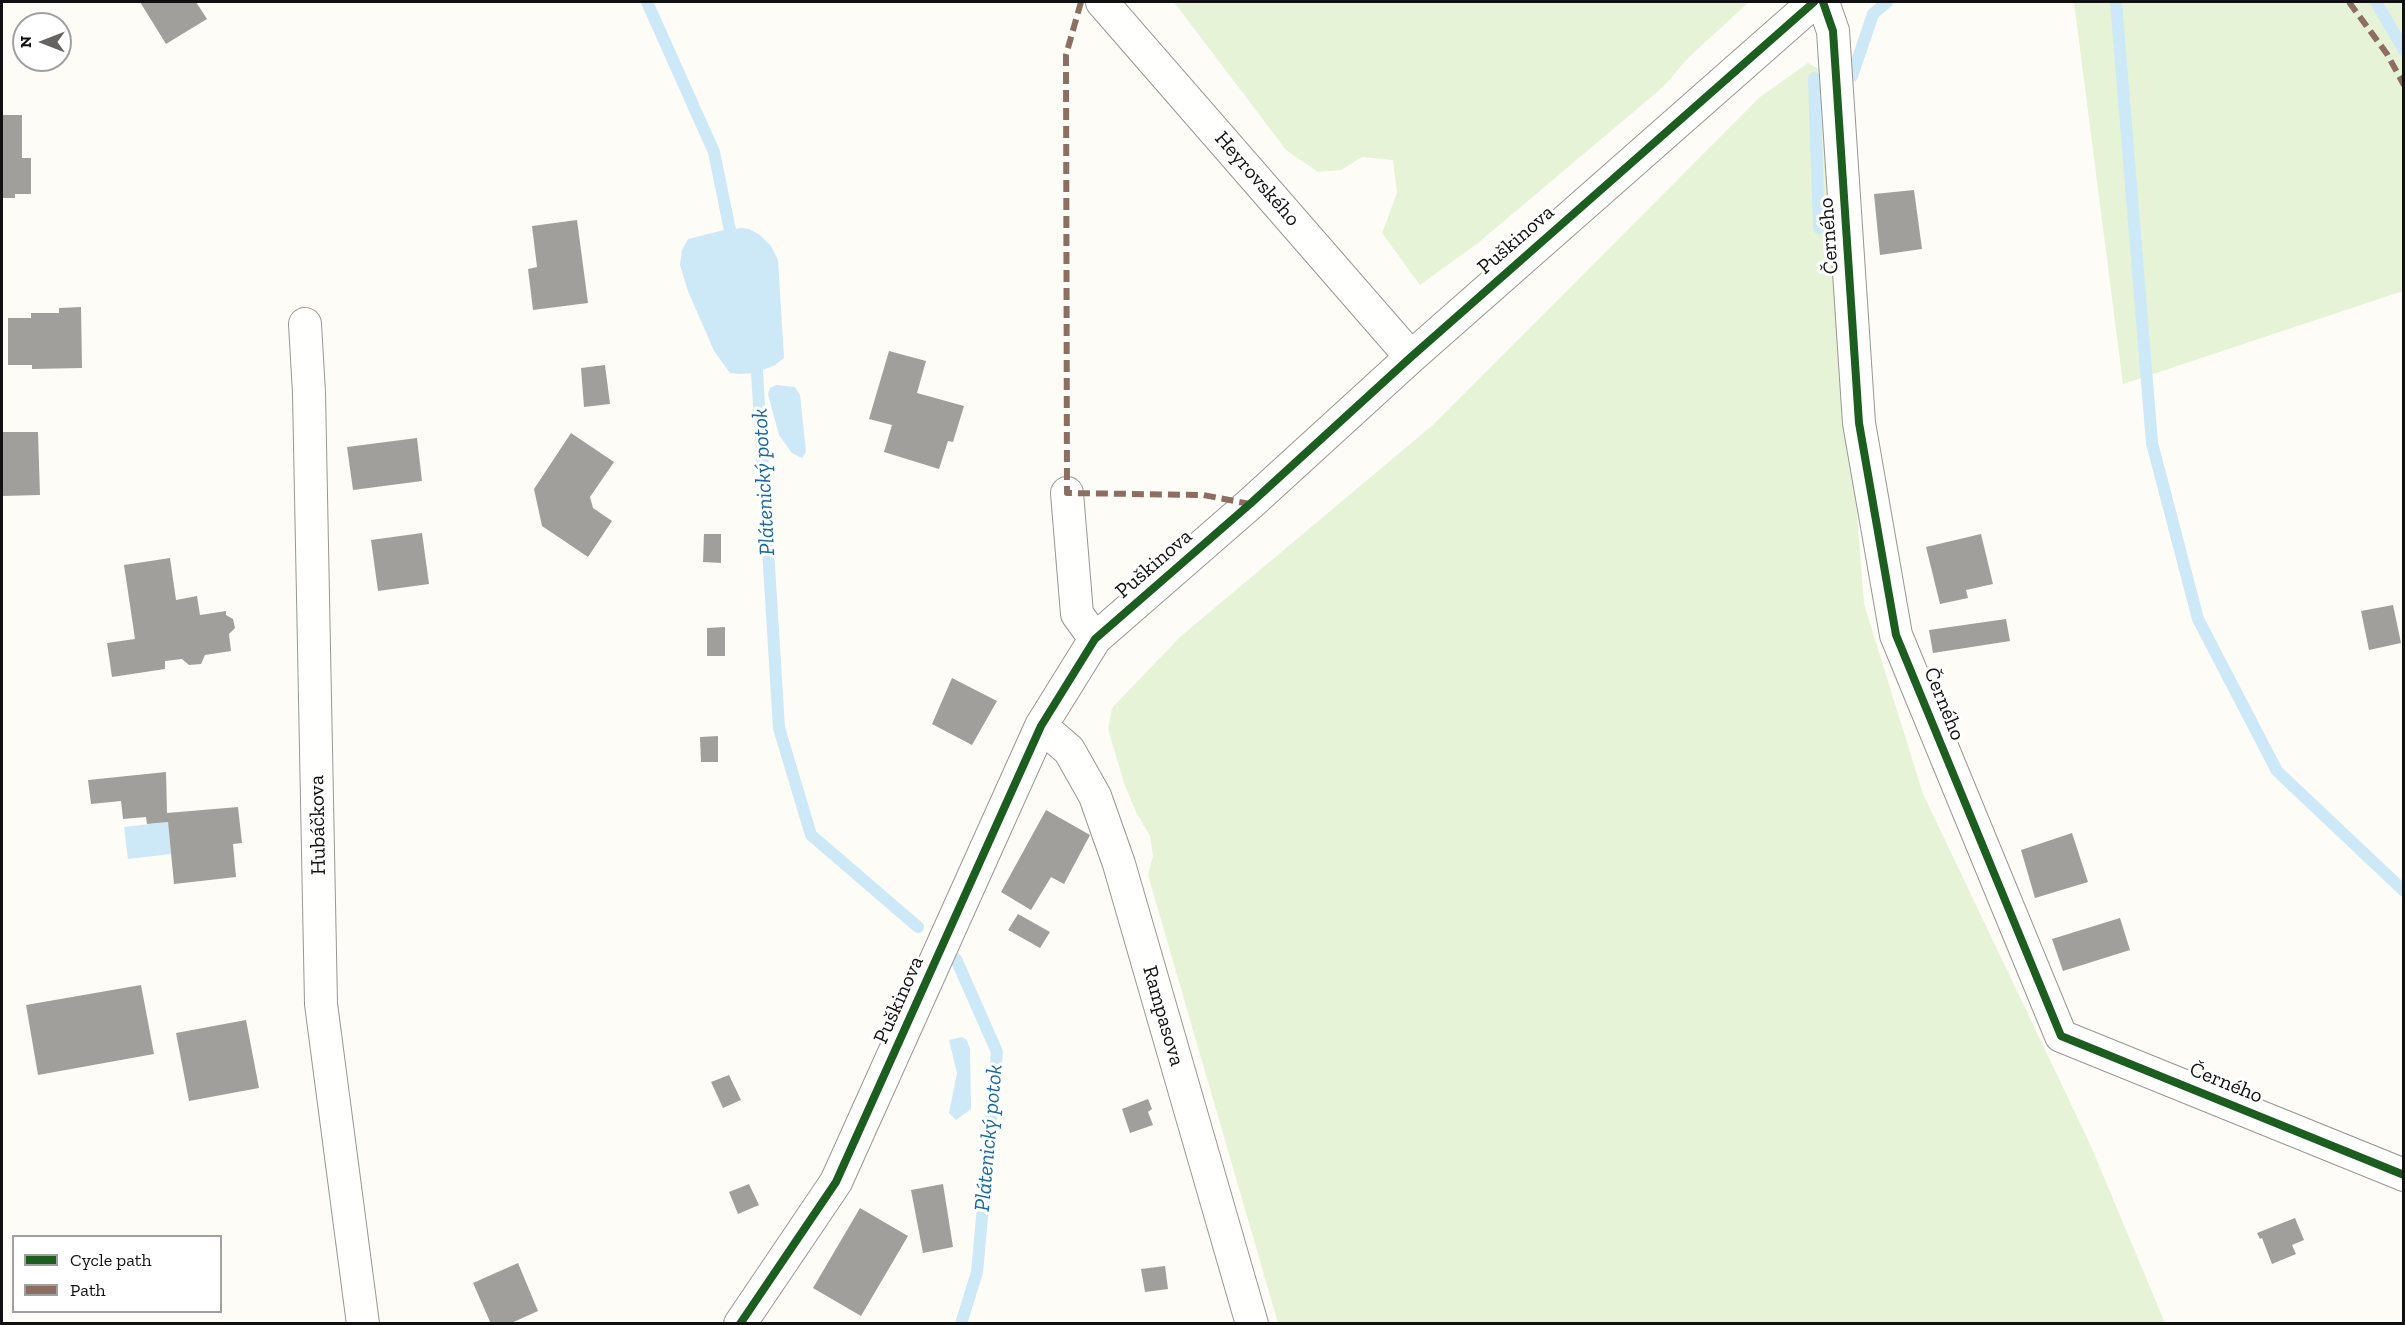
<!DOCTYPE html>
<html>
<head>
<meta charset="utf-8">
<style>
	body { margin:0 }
	#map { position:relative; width:2405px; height:1325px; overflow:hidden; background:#fdfcf7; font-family:"Zilla Slab",serif }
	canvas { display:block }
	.frame { position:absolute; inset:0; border:3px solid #111; pointer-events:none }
	.legend { position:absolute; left:12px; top:1235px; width:210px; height:78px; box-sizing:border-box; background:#fff; border:2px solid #a0a0a0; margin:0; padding:8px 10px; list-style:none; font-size:18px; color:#111 }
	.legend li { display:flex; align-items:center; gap:12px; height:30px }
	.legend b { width:30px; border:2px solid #a0a0a0 }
	.north { position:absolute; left:12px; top:12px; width:60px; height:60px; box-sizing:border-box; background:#fff; border:2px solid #a0a0a0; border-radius:50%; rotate:270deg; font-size:16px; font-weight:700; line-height:24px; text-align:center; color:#111 }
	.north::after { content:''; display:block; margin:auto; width:21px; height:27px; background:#646362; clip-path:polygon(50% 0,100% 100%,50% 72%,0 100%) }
</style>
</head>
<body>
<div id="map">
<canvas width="2405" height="1325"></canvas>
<div class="frame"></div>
<ul class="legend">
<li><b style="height:8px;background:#1b5e20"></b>Cycle path</li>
<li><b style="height:8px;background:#8d6e63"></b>Path</li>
</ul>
<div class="north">N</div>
</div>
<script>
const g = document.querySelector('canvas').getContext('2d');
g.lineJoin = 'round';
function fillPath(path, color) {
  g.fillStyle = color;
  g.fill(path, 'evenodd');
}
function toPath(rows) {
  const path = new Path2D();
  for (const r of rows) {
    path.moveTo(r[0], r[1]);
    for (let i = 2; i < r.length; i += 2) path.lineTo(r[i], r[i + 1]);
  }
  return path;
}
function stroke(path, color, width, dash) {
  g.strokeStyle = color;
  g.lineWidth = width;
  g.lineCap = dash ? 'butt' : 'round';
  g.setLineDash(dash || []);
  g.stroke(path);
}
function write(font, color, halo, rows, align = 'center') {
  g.font = font + ' "Zilla Slab",serif';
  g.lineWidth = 6;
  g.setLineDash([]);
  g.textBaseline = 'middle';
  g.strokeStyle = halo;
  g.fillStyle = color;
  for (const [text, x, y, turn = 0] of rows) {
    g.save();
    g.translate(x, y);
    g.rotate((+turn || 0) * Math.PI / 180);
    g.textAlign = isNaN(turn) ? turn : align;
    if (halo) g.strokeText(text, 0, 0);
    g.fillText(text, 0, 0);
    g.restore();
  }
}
const green = toPath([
	[1174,2,1749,2,1689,57,1663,87,1478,243,1420,285,1382,233,1397,193,1393,160,1362,157,1341,170,1318,172,1286,150],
	[2074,2,2403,2,2403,291,2123,384],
	[1808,63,1823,71,1864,604,1923,794,2090,1144,2165,1323,1278,1323,1148,875,1153,856,1150,836,1137,814,1125,786,1108,729,1112,708,1180,637,1434,424,1760,97]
]);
const water = toPath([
	[742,228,749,229,760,235,771,246,778,260,784,358,775,365,755,373,739,374,730,373,714,351,688,291,680,265,682,250,688,239,724,230],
	[776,385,795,387,800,395,806,452,802,458,792,453,779,435,768,394,770,388],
	[168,822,171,854,128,859,124,827],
	[962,1037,967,1040,970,1049,971,1109,956,1120,949,1113,957,1073,949,1040]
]);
const stream = toPath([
	[647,2,714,152,733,245],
	[2116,2,2152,443,2198,619,2277,771,2404,891],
	[2376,2,2404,50],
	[1852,76,1873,14,1887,2],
	[1814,78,1819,228],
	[756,356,779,728,811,835,918,927],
	[956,959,997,1052,977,1272,961,1324]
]);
const building = toPath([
	[140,2,196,2,207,19,166,44],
	[2,115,22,115,22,158,31,158,31,194,15,194,15,198,2,198],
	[1914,190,1922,249,1880,255,1874,194],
	[577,220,588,303,533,310,528,269,537,267,532,226],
	[81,307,82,368,32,369,32,365,8,365,8,318,31,318,31,313,59,313,59,308],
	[889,351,926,361,917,393,964,406,953,442,948,441,939,469,884,452,892,425,869,419],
	[605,365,610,404,584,407,581,368],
	[2,432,38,432,40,495,2,496],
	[571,433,614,462,590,497,593,508,612,521,588,557,542,526,534,489],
	[417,438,422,481,353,490,347,447],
	[422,533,429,584,378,591,371,540],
	[704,534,721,534,721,563,703,562],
	[1981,534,1993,584,1966,590,1968,598,1940,604,1926,547],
	[170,558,176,600,197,596,200,615,226,611,226,615,233,619,235,628,229,634,231,651,205,655,201,664,189,665,182,659,165,661,165,669,112,677,107,643,135,639,124,565],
	[2393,605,2401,643,2369,650,2361,611],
	[2006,619,2010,641,1933,653,1929,630],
	[725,627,725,656,707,656,707,628],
	[952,678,997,701,972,745,932,724],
	[718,736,718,762,701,762,700,737],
	[166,772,167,813,238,807,242,843,233,844,236,877,174,884,168,822,147,824,146,817,123,819,121,801,91,804,88,780],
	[1046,810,1090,835,1064,884,1051,877,1031,910,1001,892],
	[2072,833,2088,882,2035,898,2021,850],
	[1018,914,1050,932,1040,948,1008,930],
	[2120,918,2130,950,2063,971,2052,939],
	[141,985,154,1054,38,1075,26,1005],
	[246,1020,259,1088,189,1101,176,1033],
	[729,1075,741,1100,723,1108,711,1082],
	[1148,1099,1152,1109,1148,1112,1153,1125,1130,1133,1122,1109],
	[749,1184,759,1205,738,1214,729,1192],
	[943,1184,953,1247,923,1253,911,1190],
	[860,1208,908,1236,861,1316,813,1288],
	[2295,1218,2304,1240,2292,1245,2296,1254,2272,1264,2262,1238,2260,1239,2257,1233],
	[518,1263,538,1311,509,1324,491,1324,473,1283],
	[1165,1266,1168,1289,1145,1292,1141,1269]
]);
const minor = toPath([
	[1102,2,1411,357],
	[1823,2,1833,31,1859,423,1896,635,2061,1036,2404,1175],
	[305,324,309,393,321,1004,363,1324],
	[1067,493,1077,614,1095,639],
	[1041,726,1069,750,1095,796,1119,864,1252,1324],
	[740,1324,836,1182,1041,726,1095,639,1250,504,1411,357,1814,2]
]);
const quiet = toPath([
	[1081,2,1066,55,1067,493,1203,495,1250,504],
	[2349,2,2387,54,2404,85]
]);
const cycleway = toPath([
	[1823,2,1833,31,1859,423,1896,635,2061,1036,2404,1175],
	[740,1324,836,1182,1041,726,1095,639,1250,504,1411,357,1814,2]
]);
const streetNames = [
	["Heyrovského",1257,179,49],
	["Černého",1829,236,-94],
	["Puškinova",1516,240,-41],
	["Puškinova",1154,564,-41],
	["Černého",1944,704,68],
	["Hubáčkova",318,825,-91],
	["Puškinova",899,1000,-66],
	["Rampasova",1163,1016,74],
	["Černého",2226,1083,22]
];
const waterNames = [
	["Plátenický potok",764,482,-93],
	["Plátenický potok",989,1138,-85]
];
fillPath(green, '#e7f3d7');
fillPath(water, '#cde8f7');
stroke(stream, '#cde8f7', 12);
fillPath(building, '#a19f9c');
stroke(minor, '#979795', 34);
stroke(minor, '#fffffe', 32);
stroke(quiet, '#8d6e63', 6, [12, 6]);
stroke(cycleway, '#1b5e20', 8);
write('21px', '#111', '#fff', streetNames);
write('italic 22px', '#1768a6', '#fff', waterNames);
</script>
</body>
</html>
